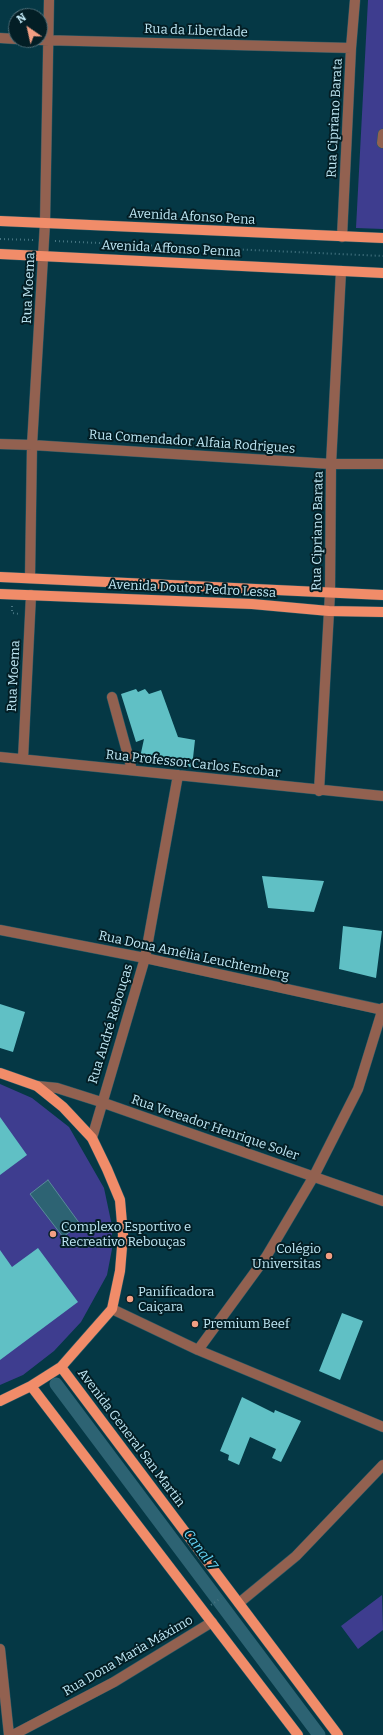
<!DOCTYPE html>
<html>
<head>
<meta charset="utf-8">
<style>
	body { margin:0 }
	#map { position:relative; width:383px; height:1735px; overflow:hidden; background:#053845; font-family:Bitter,serif }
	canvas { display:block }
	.north { position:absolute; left:8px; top:8px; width:40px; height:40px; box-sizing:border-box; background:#031e25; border:1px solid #4f6f79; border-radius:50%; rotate:326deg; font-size:11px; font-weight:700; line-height:16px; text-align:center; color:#c1e9f6 }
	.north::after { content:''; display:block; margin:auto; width:14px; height:18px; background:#f39f83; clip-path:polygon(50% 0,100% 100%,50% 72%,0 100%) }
</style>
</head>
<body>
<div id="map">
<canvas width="383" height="1735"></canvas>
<div class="north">N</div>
</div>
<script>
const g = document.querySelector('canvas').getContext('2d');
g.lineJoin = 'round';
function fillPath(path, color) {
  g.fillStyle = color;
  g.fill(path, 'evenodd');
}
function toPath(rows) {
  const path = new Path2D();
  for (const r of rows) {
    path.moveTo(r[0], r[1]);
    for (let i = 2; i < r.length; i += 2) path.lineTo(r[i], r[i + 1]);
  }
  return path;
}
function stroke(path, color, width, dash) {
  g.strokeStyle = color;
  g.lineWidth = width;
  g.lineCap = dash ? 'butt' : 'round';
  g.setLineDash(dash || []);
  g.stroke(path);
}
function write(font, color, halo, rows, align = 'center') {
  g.font = font + ' Bitter,serif';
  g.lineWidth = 4;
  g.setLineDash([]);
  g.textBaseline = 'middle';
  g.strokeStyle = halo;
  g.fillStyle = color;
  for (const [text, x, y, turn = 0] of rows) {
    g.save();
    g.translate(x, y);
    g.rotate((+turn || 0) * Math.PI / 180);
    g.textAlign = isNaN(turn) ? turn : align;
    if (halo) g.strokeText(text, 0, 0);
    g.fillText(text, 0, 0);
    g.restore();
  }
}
const green = toPath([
	[368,0,383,0,383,229,356,228],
	[0,1084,32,1098,69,1127,104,1188,112,1226,112,1249,107,1275,81,1322,54,1351,23,1375,0,1385],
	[382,1595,383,1630,358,1649,341,1626]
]);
const water = toPath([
	[48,1180,80,1224,63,1237,30,1194,48,1180]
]);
const canal = toPath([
	[56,1384,319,1735]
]);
const building = toPath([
	[136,689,138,692,145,689,149,694,161,690,178,737,195,740,192,767,139,762,144,739,136,742,121,694],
	[262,876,324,881,314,912,268,908],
	[343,926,382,931,376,978,339,969],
	[0,1004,25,1012,13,1052,0,1048],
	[0,1117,27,1155,0,1175],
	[38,1248,78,1302,0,1360,0,1250,12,1267],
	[342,1313,363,1321,340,1380,319,1371],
	[242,1397,274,1413,275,1410,301,1421,281,1462,272,1458,276,1449,250,1437,239,1465,228,1460,229,1455,220,1451]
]);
const path = toPath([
	[0,239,34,240],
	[55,241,383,256],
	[12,606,12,613,20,614],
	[211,1605,221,1598]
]);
const minor = toPath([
	[0,38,16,39],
	[40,40,351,48],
	[382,143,383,134],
	[342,237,351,48,355,0],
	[0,444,32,445,331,464,383,464],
	[30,578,32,445,45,223,49,0],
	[112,697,132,770],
	[0,757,383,796],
	[23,759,31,595],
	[319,791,330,593,331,464,341,271],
	[0,930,145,958,383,1010],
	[37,1086,57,1088,101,1102,383,1201],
	[92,1138,145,958,178,775],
	[112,1309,198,1350,383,1427],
	[198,1350,266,1257,314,1176,358,1089,383,1008],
	[239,1603,296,1556,383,1465],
	[0,1649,9,1735],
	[13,1735,114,1682,212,1622]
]);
const major = toPath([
	[0,221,383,238],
	[0,254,383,273],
	[0,577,383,595],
	[0,594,252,604,329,611,383,612],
	[0,1073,37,1086,63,1107,92,1138,107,1169,120,1200,123,1235,120,1271,112,1309,61,1367,31,1386,0,1401],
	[61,1367,338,1735],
	[31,1386,298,1735]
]);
const markers = [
	[53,1234,4,"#f39f83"],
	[329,1256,4,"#f39f83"],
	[130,1299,4,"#f39f83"],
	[195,1324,4,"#f39f83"]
];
const streetNames = [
	["Rua da Liberdade",196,31,2],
	["Rua Cipriano Barata",335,118,-87],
	["Avenida Afonso Pena",192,217,3],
	["Avenida Affonso Penna",171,249,3],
	["Rua Moema",29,288,-87],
	["Rua Comendador Alfaia Rodrigues",192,442,4],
	["Rua Cipriano Barata",318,531,-89],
	["Avenida Doutor Pedro Lessa",192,589,3],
	["Rua Moema",14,676,-87],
	["Rua Professor Carlos Escobar",193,764,6],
	["Rua Dona Amélia Leuchtemberg",194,956,12],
	["Rua André Rebouças",111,1024,-73],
	["Rua Vereador Henrique Soler",215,1128,19],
	["Avenida General San Martin",131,1438,53],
	["Rua Dona Maria Máximo",128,1656,-30]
];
const poiNames = [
	["Complexo Esportivo e",61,1227],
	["Recreativo Rebouças",61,1242],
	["Colégio",321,1249,"right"],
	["Universitas",321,1264,"right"],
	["Panificadora",138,1292],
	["Caiçara",138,1307],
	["Premium Beef",203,1324]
];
const waterNames = [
	["Canal 7",200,1550,53]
];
fillPath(green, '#3e3d8f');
fillPath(water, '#2d6373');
stroke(water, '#598b9a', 1);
stroke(canal, '#2d6373', 13);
fillPath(building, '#60c0c5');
stroke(minor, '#275865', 11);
stroke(major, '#275865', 11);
stroke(path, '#457481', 2, [1, 3]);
stroke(minor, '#926150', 10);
stroke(major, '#f18c69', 10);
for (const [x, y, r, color] of markers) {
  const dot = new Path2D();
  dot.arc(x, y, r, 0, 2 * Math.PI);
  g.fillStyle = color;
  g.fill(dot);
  stroke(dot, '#031e25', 1.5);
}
write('13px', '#c1e9f6', '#031e25', streetNames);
write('13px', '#c1e9f6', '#031e25', poiNames, 'left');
write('italic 14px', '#64d4f5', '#031e25', waterNames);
</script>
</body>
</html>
